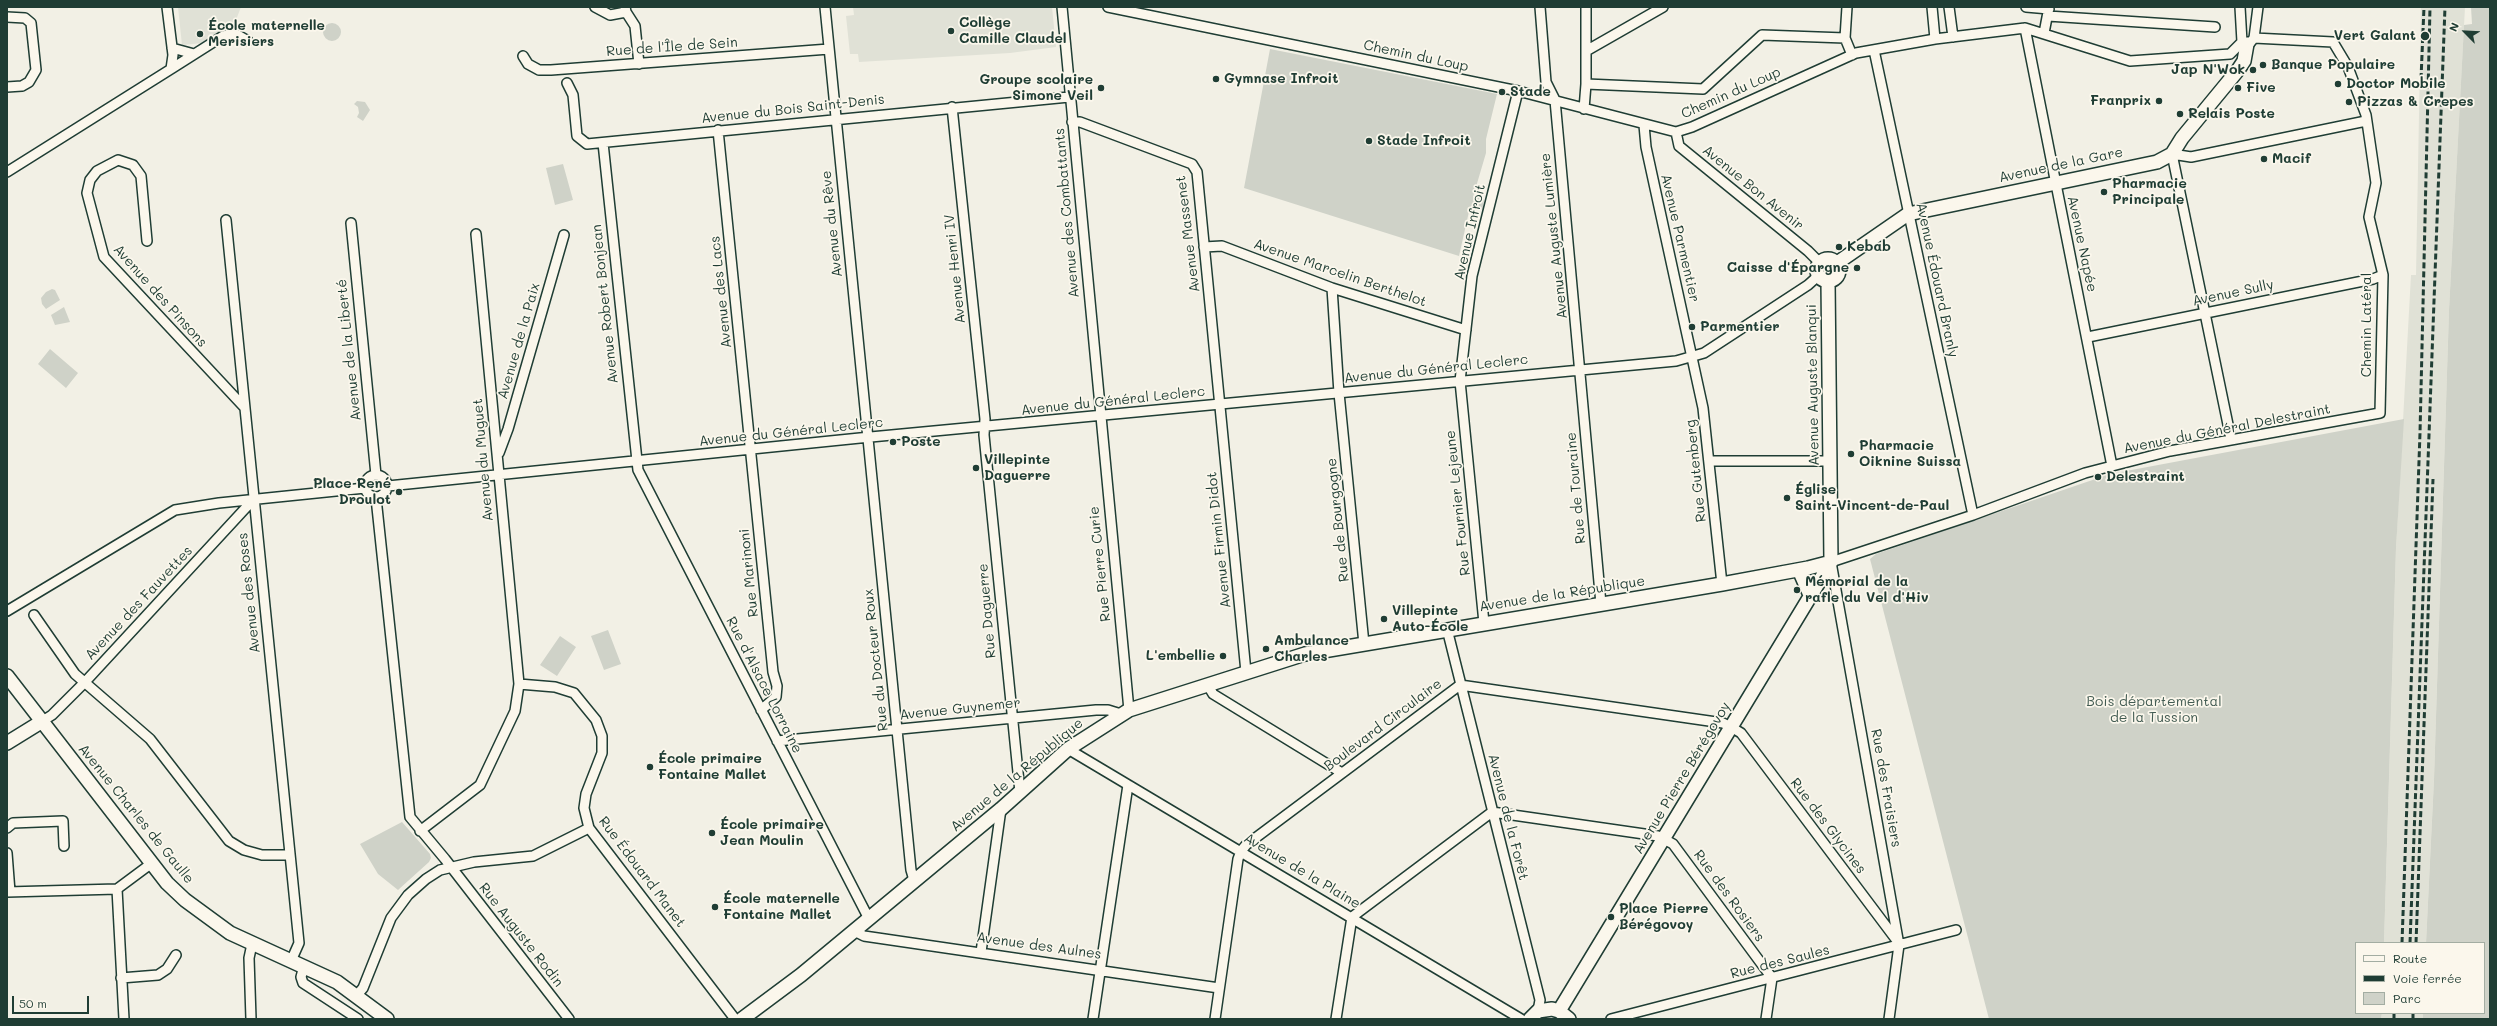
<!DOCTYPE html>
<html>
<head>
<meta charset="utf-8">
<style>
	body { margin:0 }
	#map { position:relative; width:2497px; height:1026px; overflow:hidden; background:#f2f0e5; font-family:Mali,sans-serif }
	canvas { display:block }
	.frame { position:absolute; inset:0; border:8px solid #1f3d34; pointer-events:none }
	.legend { position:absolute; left:2355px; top:942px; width:130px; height:72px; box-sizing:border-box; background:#fbf7ec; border:1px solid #a3ada2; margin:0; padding:5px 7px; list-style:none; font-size:12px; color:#1f3d34 }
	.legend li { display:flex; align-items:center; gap:8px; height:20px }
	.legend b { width:20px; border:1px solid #a3ada2 }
	.north { position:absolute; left:2445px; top:12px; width:40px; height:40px; -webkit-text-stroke:3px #fbf7ec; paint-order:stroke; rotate:294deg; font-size:11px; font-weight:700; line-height:16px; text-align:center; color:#1f3d34 }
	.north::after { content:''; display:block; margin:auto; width:14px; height:18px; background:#1f3d34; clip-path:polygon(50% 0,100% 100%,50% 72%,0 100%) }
	.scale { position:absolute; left:12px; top:996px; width:77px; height:18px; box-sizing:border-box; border:2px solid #1f3d34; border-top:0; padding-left:5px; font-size:12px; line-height:14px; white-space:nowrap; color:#1f3d34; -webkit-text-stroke:3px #fbf7ec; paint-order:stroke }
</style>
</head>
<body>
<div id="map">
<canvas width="2497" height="1026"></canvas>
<div class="frame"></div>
<ul class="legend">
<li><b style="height:5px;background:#fbf7ec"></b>Route</li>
<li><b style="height:5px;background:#1f3d34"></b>Voie ferrée</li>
<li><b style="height:11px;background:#cfd2c8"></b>Parc</li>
</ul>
<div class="north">N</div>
<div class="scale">50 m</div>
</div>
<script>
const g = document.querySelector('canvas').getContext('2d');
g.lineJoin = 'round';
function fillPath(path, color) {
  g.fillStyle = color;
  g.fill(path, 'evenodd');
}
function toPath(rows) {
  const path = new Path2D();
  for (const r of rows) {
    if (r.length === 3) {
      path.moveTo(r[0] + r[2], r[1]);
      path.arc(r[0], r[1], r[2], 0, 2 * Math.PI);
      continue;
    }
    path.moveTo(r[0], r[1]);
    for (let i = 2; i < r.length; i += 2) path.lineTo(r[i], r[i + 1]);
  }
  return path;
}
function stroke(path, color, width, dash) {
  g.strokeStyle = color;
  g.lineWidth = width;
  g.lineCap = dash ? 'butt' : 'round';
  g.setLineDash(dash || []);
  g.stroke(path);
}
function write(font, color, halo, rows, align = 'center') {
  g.font = font + ' Mali,sans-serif';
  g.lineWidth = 3.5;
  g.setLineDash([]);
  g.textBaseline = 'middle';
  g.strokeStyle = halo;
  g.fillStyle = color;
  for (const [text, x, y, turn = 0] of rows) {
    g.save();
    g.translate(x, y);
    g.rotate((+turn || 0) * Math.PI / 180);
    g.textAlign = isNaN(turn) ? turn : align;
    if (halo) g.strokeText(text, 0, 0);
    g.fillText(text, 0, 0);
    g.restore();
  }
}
const built = toPath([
	[178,7,241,7,234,25,203,43,182,45],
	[853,7,1052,7,1056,47,1010,53,859,62,858,54,850,54,846,16,854,15],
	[2421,7,2465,7,2449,310,2434,779,2426,943,2384,943,2396,548,2411,275,2416,275],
	[2382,1013,2423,1013,2423,1019,2381,1019]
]);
const green = toPath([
	[2471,7,2490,7,2490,1019,2423,1019,2423,1013,2484,1013,2484,943,2426,943,2434,779,2449,310,2464,25,2472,24],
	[332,32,9],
	[1270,49,1497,94,1486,139,1486,153,1473,197,1484,199,1483,210,1470,207,1459,256,1244,188],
	[357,101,365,102,370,110,363,121,357,117,359,113,358,107,354,104],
	[563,164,573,200,555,205,546,168],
	[52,289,55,290,60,300,46,309,42,304,41,298,46,292],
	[64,307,70,322,55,325,51,315],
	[50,349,78,373,66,388,38,364],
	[2404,419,2396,548,2384,943,2356,943,2356,1013,2382,1013,2381,1019,1989,1019,1870,559,1876,554,2110,474],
	[608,630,621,664,604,670,591,636],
	[560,636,576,647,557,676,540,665],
	[402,822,430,854,431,858,429,862,398,890,378,874,360,844]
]);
const street = toPath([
	[595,7,610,15,626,12],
	[625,7,626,12,635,26,639,64],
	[825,7,911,870,914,880],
	[1062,7,1129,710],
	[1108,7,1518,91,1676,132,1692,127,1856,53,1935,39,2025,28,2130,61,2230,54,2242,42],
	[1540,7,1546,82,1555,100,1601,604],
	[1847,7,1845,38,1852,55],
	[1932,7,1935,39],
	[1949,7,1953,37],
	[2026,7,2049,9],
	[2240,7,2242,42],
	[2048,16,2215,27],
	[7,17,25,18,31,23,36,70,29,82,22,86,7,87],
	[2025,28,2112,466],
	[2044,33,2049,7],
	[2250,43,2254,38,2258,7],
	[172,48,194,54],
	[1874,50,1973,515],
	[1586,51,1663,7],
	[523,56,528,64,539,70,551,70,829,49],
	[171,69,223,36,234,33,248,41],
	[567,83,573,95,577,136,587,144,1069,97],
	[1586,84,1703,89,1762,35,1845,38],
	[952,107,985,419,984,435,1020,792],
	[1584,109,1586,84,1586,7],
	[1072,122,1080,122,1192,164,1197,172,1246,672],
	[1644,125,1646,147,1703,408,1722,584],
	[718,130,773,672,777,686,776,697,761,710],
	[1676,132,1679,146,1808,251,1819,262],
	[603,143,638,470,869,919],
	[7,172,171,69,173,55,167,7],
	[226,220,299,943,291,961],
	[351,223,376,475],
	[147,241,141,176,133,165,118,160,97,171,90,180,87,193,104,257,245,408],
	[1204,247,1222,246,1332,288,1466,330],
	[1332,288,1339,393,1364,644],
	[2088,337,2373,279,2383,275],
	[2231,439,2172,154,2191,157,2366,121],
	[499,453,508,429,564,235],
	[1709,461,1830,461],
	[376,486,11],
	[388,486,860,438,1676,361,1704,353,1808,285,1818,276],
	[376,498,410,817,445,859,569,1019],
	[7,611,175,510,219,503,365,488],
	[34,615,75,674,150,739,229,841,244,850,262,855,290,855],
	[1484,623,1460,381,1472,276,1518,91],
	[1447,629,1540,1000,1538,1011],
	[519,684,555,687,574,693,596,720,602,736,602,753,586,794,584,808,589,828,735,1019],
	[1207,684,1213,694,1342,773],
	[41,722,52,715,85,682,253,500],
	[777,741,1096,710,1108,710,1121,714],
	[1068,749,1521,1019],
	[7,828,13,823,63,821,64,846],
	[420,831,480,785,515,711,519,684,476,234],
	[7,853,10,892],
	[117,889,124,1019],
	[117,889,152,863],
	[7,892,117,889],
	[854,931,864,936,1219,988],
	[981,952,1001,809],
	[304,966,301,977,303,983,358,1019],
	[121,978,158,975,167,969,176,955],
	[357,995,363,988,391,918,408,895,426,879,440,870,474,862,533,856,589,828],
	[251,1019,249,958,252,944],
	[1093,1019,1128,785],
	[1215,1019,1238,859,1241,851,1246,845,1460,685,1723,723,1731,727,1741,733,1898,942],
	[1336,1019,1352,917,1492,812,1658,836,1673,844,1772,978,1766,1019],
	[1611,1019,1956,930],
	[1889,1019,1899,945,1831,562,1973,515,2085,473,2170,451,2380,413,2383,275,2369,217,2376,183,2366,115,2348,67,2333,42,2254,38]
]);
const secondary = toPath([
	[1828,270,11],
	[1837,263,1908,214,2157,162,2172,154,2182,138,2238,70,2244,61,2247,44],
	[1828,281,1831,562],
	[1799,570,1810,595],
	[7,676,167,883,185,900,230,933,337,982,387,1019],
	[7,743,41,722],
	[1559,1011,1831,562],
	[742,1019,801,975,854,931,1001,809,1068,749,1129,710,1305,654,1722,584,1808,568,1831,562],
	[1530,1019,1538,1011,1552,1009,1559,1011,1569,1019]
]);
const rail = toPath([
	[2421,79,2424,7],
	[2402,943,2420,433,2430,7],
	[2410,943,2445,7],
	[2416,943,2433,479],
	[2394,1019,2394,1013],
	[2413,1019,2413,1013]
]);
const markers = [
	[951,31,4,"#1f3d34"],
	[200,34,4,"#1f3d34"],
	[2425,36,5,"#1f3d34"],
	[2263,65,4,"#1f3d34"],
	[2253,70,4,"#1f3d34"],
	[1216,79,4,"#1f3d34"],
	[2338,84,4,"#1f3d34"],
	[1101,88,4,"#1f3d34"],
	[2238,88,4,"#1f3d34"],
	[1502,92,4,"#1f3d34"],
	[2159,101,4,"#1f3d34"],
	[2349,102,4,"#1f3d34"],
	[2180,114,4,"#1f3d34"],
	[1369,141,4,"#1f3d34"],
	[2264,159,4,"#1f3d34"],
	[2104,192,4,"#1f3d34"],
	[1839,247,4,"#1f3d34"],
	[1857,268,4,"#1f3d34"],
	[1692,327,4,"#1f3d34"],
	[893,442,4,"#1f3d34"],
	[1851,454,4,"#1f3d34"],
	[976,468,4,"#1f3d34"],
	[2098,477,4,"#1f3d34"],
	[399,492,4,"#1f3d34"],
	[1787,498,4,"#1f3d34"],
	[1797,590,4,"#1f3d34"],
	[1384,619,4,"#1f3d34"],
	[1266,649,4,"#1f3d34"],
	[1223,656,4,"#1f3d34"],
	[650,767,4,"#1f3d34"],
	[712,833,4,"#1f3d34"],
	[715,907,4,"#1f3d34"],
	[1611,917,4,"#1f3d34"]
];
const poiNames = [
	["Collège",959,23],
	["Camille Claudel",959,39],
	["École maternelle",208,26],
	["Merisiers",208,42],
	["Vert Galant",2416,36,"right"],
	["Banque Populaire",2271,65],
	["Jap N'Wok",2245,70,"right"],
	["Gymnase Infroit",1224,79],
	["Groupe scolaire",1093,80,"right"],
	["Simone Veil",1093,96,"right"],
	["Doctor Mobile",2346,84],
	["Five",2246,88],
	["Stade",1510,92],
	["Franprix",2151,101,"right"],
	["Pizzas & Crepes",2357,102],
	["Relais Poste",2188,114],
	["Stade Infroit",1377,141],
	["Macif",2272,159],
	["Pharmacie",2112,184],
	["Principale",2112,200],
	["Kebab",1847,247],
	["Caisse d'Épargne",1849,268,"right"],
	["Parmentier",1700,327],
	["Poste",901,442],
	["Pharmacie",1859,446],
	["Oiknine Suissa",1859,462],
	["Villepinte",984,460],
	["Daguerre",984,476],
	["Delestraint",2106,477],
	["Place René",391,484,"right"],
	["Droulot",391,500,"right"],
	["Église",1795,490],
	["Saint-Vincent-de-Paul",1795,506],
	["Mémorial de la",1805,582],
	["rafle du Vel d'Hiv",1805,598],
	["Villepinte",1392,611],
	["Auto-École",1392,627],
	["Ambulance",1274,641],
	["Charles",1274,657],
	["L'embellie",1215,656,"right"],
	["École primaire",658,759],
	["Fontaine Mallet",658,775],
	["École primaire",720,825],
	["Jean Moulin",720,841],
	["École maternelle",723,899],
	["Fontaine Mallet",723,915],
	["Place Pierre",1619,909],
	["Bérégovoy",1619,925]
];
const streetNames = [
	["Rue de l'Île de Sein",672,47,-4],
	["Chemin du Loup",1416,56,12],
	["Chemin du Loup",1731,93,-24],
	["Avenue du Bois Saint-Denis",793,109,-6],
	["Avenue de la Gare",2061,165,-12],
	["Avenue Bon Avenir",1753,188,39],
	["Avenue des Combattants",1067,213,-95],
	["Avenue du Rêve",832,224,-96],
	["Avenue Infroit",1470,232,-77],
	["Avenue Massenet",1188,234,-97],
	["Avenue Auguste Lumière",1554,236,-96],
	["Avenue Parmentier",1680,238,77],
	["Avenue Napée",2082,244,78],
	["Avenue Henri IV",955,269,-96],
	["Avenue Marcelin Berthelot",1340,273,19],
	["Avenue Édouard Branly",1937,280,78],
	["Avenue des Lacs",721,292,-96],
	["Avenue Sully",2233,293,-12],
	["Avenue des Pinsons",160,296,48],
	["Avenue Robert Bonjean",605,304,-96],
	["Chemin Latéral",2367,325,-90],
	["Avenue de la Paix",519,341,-74],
	["Avenue de la Liberté",349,350,-96],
	["Avenue du Général Leclerc",1436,369,-6],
	["Avenue Auguste Blanqui",1813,385,-91],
	["Avenue du Général Leclerc",1113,401,-6],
	["Avenue du Général Delestraint",2227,429,-11],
	["Avenue du Général Leclerc",791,432,-6],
	["Avenue du Muguet",483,460,-95],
	["Rue Gutenberg",1696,471,-96],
	["Rue de Touraine",1576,488,-95],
	["Rue Fournier Lejeune",1458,503,-96],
	["Rue de Bourgogne",1338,520,-96],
	["Avenue Firmin Didot",1219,540,-96],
	["Rue Pierre Curie",1100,564,-96],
	["Rue Marinoni",749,573,-96],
	["Avenue des Roses",249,593,-96],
	["Avenue de la République",1562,594,-9],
	["Avenue des Fauvettes",139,603,-47],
	["Rue Daguerre",987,611,-95],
	["Rue du Docteur Roux",876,660,-96],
	["Rue d'Alsace Lorraine",764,685,63],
	["Avenue Guynemer",960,709,-6],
	["Boulevard Circulaire",1383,725,-37],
	["Avenue de la République",1017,775,-40],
	["Avenue Pierre Bérégovoy",1682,778,-59],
	["Rue des Fraisiers",1886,788,80],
	["Avenue Charles de Gaulle",136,814,51],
	["Avenue de la Forêt",1508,817,76],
	["Rue des Glycines",1828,826,53],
	["Avenue de la Plaine",1302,871,31],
	["Rue Édouard Manet",642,872,53],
	["Rue des Rosiers",1729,896,54],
	["Rue Auguste Rodin",521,935,52],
	["Avenue des Aulnes",1039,946,8],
	["Rue des Saules",1780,962,-14]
];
const parkNames = [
	["Bois départemental",2154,702],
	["de la Tussion",2154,718]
];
fillPath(built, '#e0e1d6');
fillPath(green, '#cfd2c8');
stroke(street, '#1f3d34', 12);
stroke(secondary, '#1f3d34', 16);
stroke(street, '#fbf7ec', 9);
stroke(secondary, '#fbf7ec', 13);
stroke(rail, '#1f3d34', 3, [6, 3]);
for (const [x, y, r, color] of markers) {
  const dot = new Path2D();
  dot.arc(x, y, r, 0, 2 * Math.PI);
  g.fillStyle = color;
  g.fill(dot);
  stroke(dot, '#fbf7ec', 1.5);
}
write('bold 14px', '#1f3d34', '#fbf7ec', poiNames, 'left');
write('14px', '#1f3d34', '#fbf7ec', streetNames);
write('14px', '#425b52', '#fbf7ec', parkNames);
</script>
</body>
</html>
